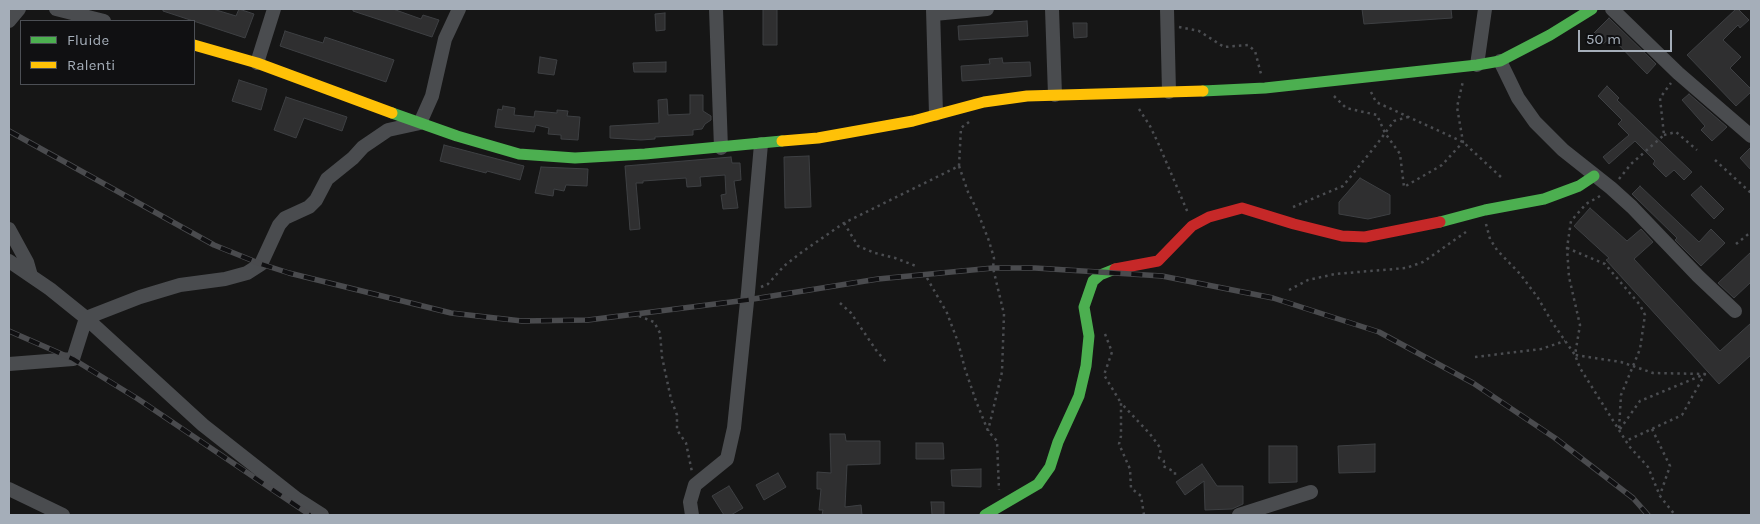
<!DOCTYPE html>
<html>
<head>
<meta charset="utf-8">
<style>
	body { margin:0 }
	#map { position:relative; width:1760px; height:524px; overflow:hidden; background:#161616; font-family:Karla,sans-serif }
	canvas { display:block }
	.frame { position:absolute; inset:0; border:10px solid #a5aeb9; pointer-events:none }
	.legend { position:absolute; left:20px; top:20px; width:175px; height:65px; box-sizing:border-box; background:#101012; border:1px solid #4c4f55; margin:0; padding:6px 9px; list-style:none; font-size:15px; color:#a5aeb9 }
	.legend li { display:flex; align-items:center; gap:10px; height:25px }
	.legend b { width:25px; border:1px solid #4c4f55 }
	.scale { position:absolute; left:1578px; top:30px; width:94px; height:22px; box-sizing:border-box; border:2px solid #a5aeb9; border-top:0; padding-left:6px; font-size:15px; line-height:18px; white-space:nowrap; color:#a5aeb9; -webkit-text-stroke:4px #101012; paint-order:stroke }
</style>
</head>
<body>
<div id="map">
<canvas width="1760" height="524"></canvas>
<div class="frame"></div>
<ul class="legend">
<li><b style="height:6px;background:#4caf50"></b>Fluide</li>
<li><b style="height:6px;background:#ffc107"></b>Ralenti</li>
</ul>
<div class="scale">50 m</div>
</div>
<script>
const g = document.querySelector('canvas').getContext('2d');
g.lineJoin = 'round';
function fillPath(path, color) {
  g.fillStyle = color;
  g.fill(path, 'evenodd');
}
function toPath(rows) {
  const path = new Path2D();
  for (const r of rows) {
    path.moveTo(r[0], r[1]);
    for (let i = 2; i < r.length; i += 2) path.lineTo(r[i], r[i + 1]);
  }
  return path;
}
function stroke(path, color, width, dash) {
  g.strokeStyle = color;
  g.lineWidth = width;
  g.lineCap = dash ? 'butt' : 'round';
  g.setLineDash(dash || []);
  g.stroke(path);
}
const building = toPath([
	[163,9,213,9,236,16,239,9,254,14,245,38,163,11,163,9],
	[353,9,393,9,421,19,423,15,439,20,432,37,353,11,353,9],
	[763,9,777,9,777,45,763,45,763,9],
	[1362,9,1451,9,1452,18,1364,24,1362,9],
	[1736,9,1738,9,1749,20,1740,28,1738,25,1723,40,1741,57,1730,68,1751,89,1751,92,1736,106,1687,55,1736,9],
	[665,13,665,30,656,31,655,14,665,13],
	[1609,18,1656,64,1647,74,1611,37,1603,44,1593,34,1609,18],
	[1027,21,1028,36,959,40,958,26,1027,21],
	[1073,23,1087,23,1087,37,1074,38,1073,23],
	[285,31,323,43,325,37,394,60,386,82,280,46,285,31],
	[540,57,557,60,554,75,538,73,540,57],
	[1002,58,1003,63,1030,62,1031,76,962,81,961,66,990,64,989,59,1002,58],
	[666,62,666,72,634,72,633,63,666,62],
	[239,80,267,89,261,110,232,101,239,80],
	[1607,86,1619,98,1617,100,1692,172,1684,180,1674,170,1666,177,1653,164,1655,161,1635,141,1609,164,1603,157,1629,135,1618,124,1622,120,1598,96,1607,86],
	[1689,94,1727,127,1712,141,1701,130,1705,126,1682,100,1689,94],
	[690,95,703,95,703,111,711,116,711,120,705,124,702,129,693,130,693,135,655,137,655,139,641,140,610,138,610,126,659,123,658,100,667,99,668,115,690,114,690,95],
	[286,97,347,117,342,131,304,118,296,138,274,130,286,97],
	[503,106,515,108,514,115,534,117,535,111,557,113,557,110,568,111,567,116,580,117,578,140,561,139,561,135,548,134,549,128,536,125,534,132,495,127,498,109,502,110,503,106],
	[444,145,524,166,520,180,487,171,486,173,440,161,444,145],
	[1751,147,1751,170,1740,158,1751,147],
	[809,156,811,207,785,208,784,157,809,156],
	[731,157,732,163,740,163,741,180,734,181,738,208,723,209,721,195,726,194,725,175,700,177,701,186,687,187,686,178,643,181,643,183,636,183,640,229,630,230,625,166,731,157],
	[541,167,588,169,587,186,566,185,564,191,554,189,553,196,535,193,541,167],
	[1360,178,1390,195,1390,214,1368,219,1339,214,1339,202,1360,178],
	[1640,186,1699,242,1711,229,1725,243,1701,266,1675,240,1677,238,1632,194,1640,186],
	[1701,186,1724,209,1714,219,1691,195,1701,186],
	[1590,208,1627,241,1641,229,1653,242,1634,259,1720,351,1751,323,1751,355,1719,384,1606,260,1609,258,1574,226,1590,208],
	[1751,252,1751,282,1734,298,1718,283,1751,252],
	[830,434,845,434,846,441,880,441,880,464,847,465,845,507,861,505,862,515,822,515,823,510,819,510,821,489,817,489,817,472,831,473,830,434],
	[916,443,943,443,944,459,916,459,916,443],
	[1375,444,1375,472,1339,473,1338,446,1375,444],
	[1269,446,1297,446,1297,482,1269,483,1269,446],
	[1202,464,1217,486,1243,486,1243,504,1232,509,1205,510,1204,481,1185,495,1176,482,1202,464],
	[981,469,981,487,952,486,951,470,981,469],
	[778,473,786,487,764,500,756,485,778,473],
	[729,486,743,508,731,515,724,515,712,496,729,486],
	[931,502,944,502,944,515,932,515,931,502]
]);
const path = toPath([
	[1179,27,1199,31,1224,47,1248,45,1255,51,1261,74],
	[1371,92,1376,102,1463,142,1502,178],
	[1334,96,1346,108,1377,115,1385,133,1400,154,1404,187,1442,165,1463,142,1457,107,1463,81],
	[1139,109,1150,126,1159,145,1188,213],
	[1664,135,1676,132,1697,150],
	[1715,160,1751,193],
	[959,166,968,192,976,208,989,241,994,258,993,268,1004,314,1002,372,988,431],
	[1619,179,1631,164,1664,135,1660,98,1671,83],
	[1600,196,1586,204,1571,221,1567,248,1569,277,1580,325,1575,355,1621,362,1653,373,1705,374],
	[1293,207,1343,186,1377,144,1394,121,1408,117],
	[844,223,858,246,875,253,895,258,916,266],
	[1486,224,1490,239,1497,250,1521,275,1538,298,1552,322,1575,355,1580,368,1629,446,1648,467,1660,496,1675,515],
	[1736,244,1751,232],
	[1567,248,1605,264,1640,305,1645,315,1640,349,1621,395,1619,429],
	[927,278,947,313,958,342,965,369,976,401,988,431,997,441,999,490],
	[761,287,768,284,784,266,802,252,844,223,959,166,961,128,969,122],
	[1289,290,1308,280,1335,274,1406,268,1423,262,1466,232],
	[840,303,851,313,876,350,886,362],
	[639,316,654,322,660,333,662,357,671,399,677,415,677,430,686,443,692,472],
	[1105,334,1112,352,1104,375,1121,403],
	[1475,357,1541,349,1565,341],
	[1620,429,1640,401,1705,374,1682,415,1626,441],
	[1652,429,1670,466,1660,495],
	[1144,515,1141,496,1131,488,1130,469,1119,444,1121,436,1121,403,1150,434,1161,449,1159,458,1164,461,1163,466,1175,472,1175,477]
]);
const street = toPath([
	[56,9,104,21],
	[716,9,721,148],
	[933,9,936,114],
	[1052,9,1055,95],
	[1167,9,1169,92],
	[1612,9,1678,73,1751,136],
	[934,14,987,9],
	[9,21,19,9],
	[1500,61,1518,98,1535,122,1563,150,1611,188,1632,207,1698,276,1735,311],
	[257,63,274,9],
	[1477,65,1485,9],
	[9,229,27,262,31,276],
	[9,261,50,289,86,318,203,425,297,499,322,515],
	[9,364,73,359,86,318,140,297,180,285,225,279,247,273,261,264,279,225,285,218,309,207,316,200,327,179,353,158,363,147,388,130,420,123,432,96,445,39,459,9],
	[9,489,63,515],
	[692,515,690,502,695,485,727,459,734,428,748,292,761,144],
	[1239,515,1311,492]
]);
const fast = toPath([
	[1203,91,1265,88,1477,65,1500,61,1550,35,1592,9],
	[392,113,457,136,519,154,575,158,645,154,782,141],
	[1440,222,1485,210,1544,199,1579,186,1594,176],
	[985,515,1038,484,1050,467,1058,442,1079,396,1086,366,1089,336,1084,307,1093,281,1100,275,1115,269]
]);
const slow = toPath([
	[194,45,257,63,392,113],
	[782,141,818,138,913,121,984,102,1027,96,1203,91]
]);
const jam = toPath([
	[1115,269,1158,261,1192,226,1209,217,1242,208,1294,224,1342,236,1365,237,1440,222]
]);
const rail = toPath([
	[9,131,214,245,261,264,289,273,451,313,522,321,588,320,747,300,878,279,993,268,1035,268,1162,276,1273,298,1379,332,1473,383,1555,438,1633,498,1648,515],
	[9,331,73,359,138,399,310,515]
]);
fillPath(building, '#2f2f30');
stroke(building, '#3e4043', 1);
stroke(path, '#4b4d51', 2.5, [2.5, 4]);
stroke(street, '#4a4c4f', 14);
stroke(fast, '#4caf50', 11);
stroke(slow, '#ffc107', 11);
stroke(jam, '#c62828', 11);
stroke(rail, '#4a4b4e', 5.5);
stroke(rail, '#101012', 4, [11]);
</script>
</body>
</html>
